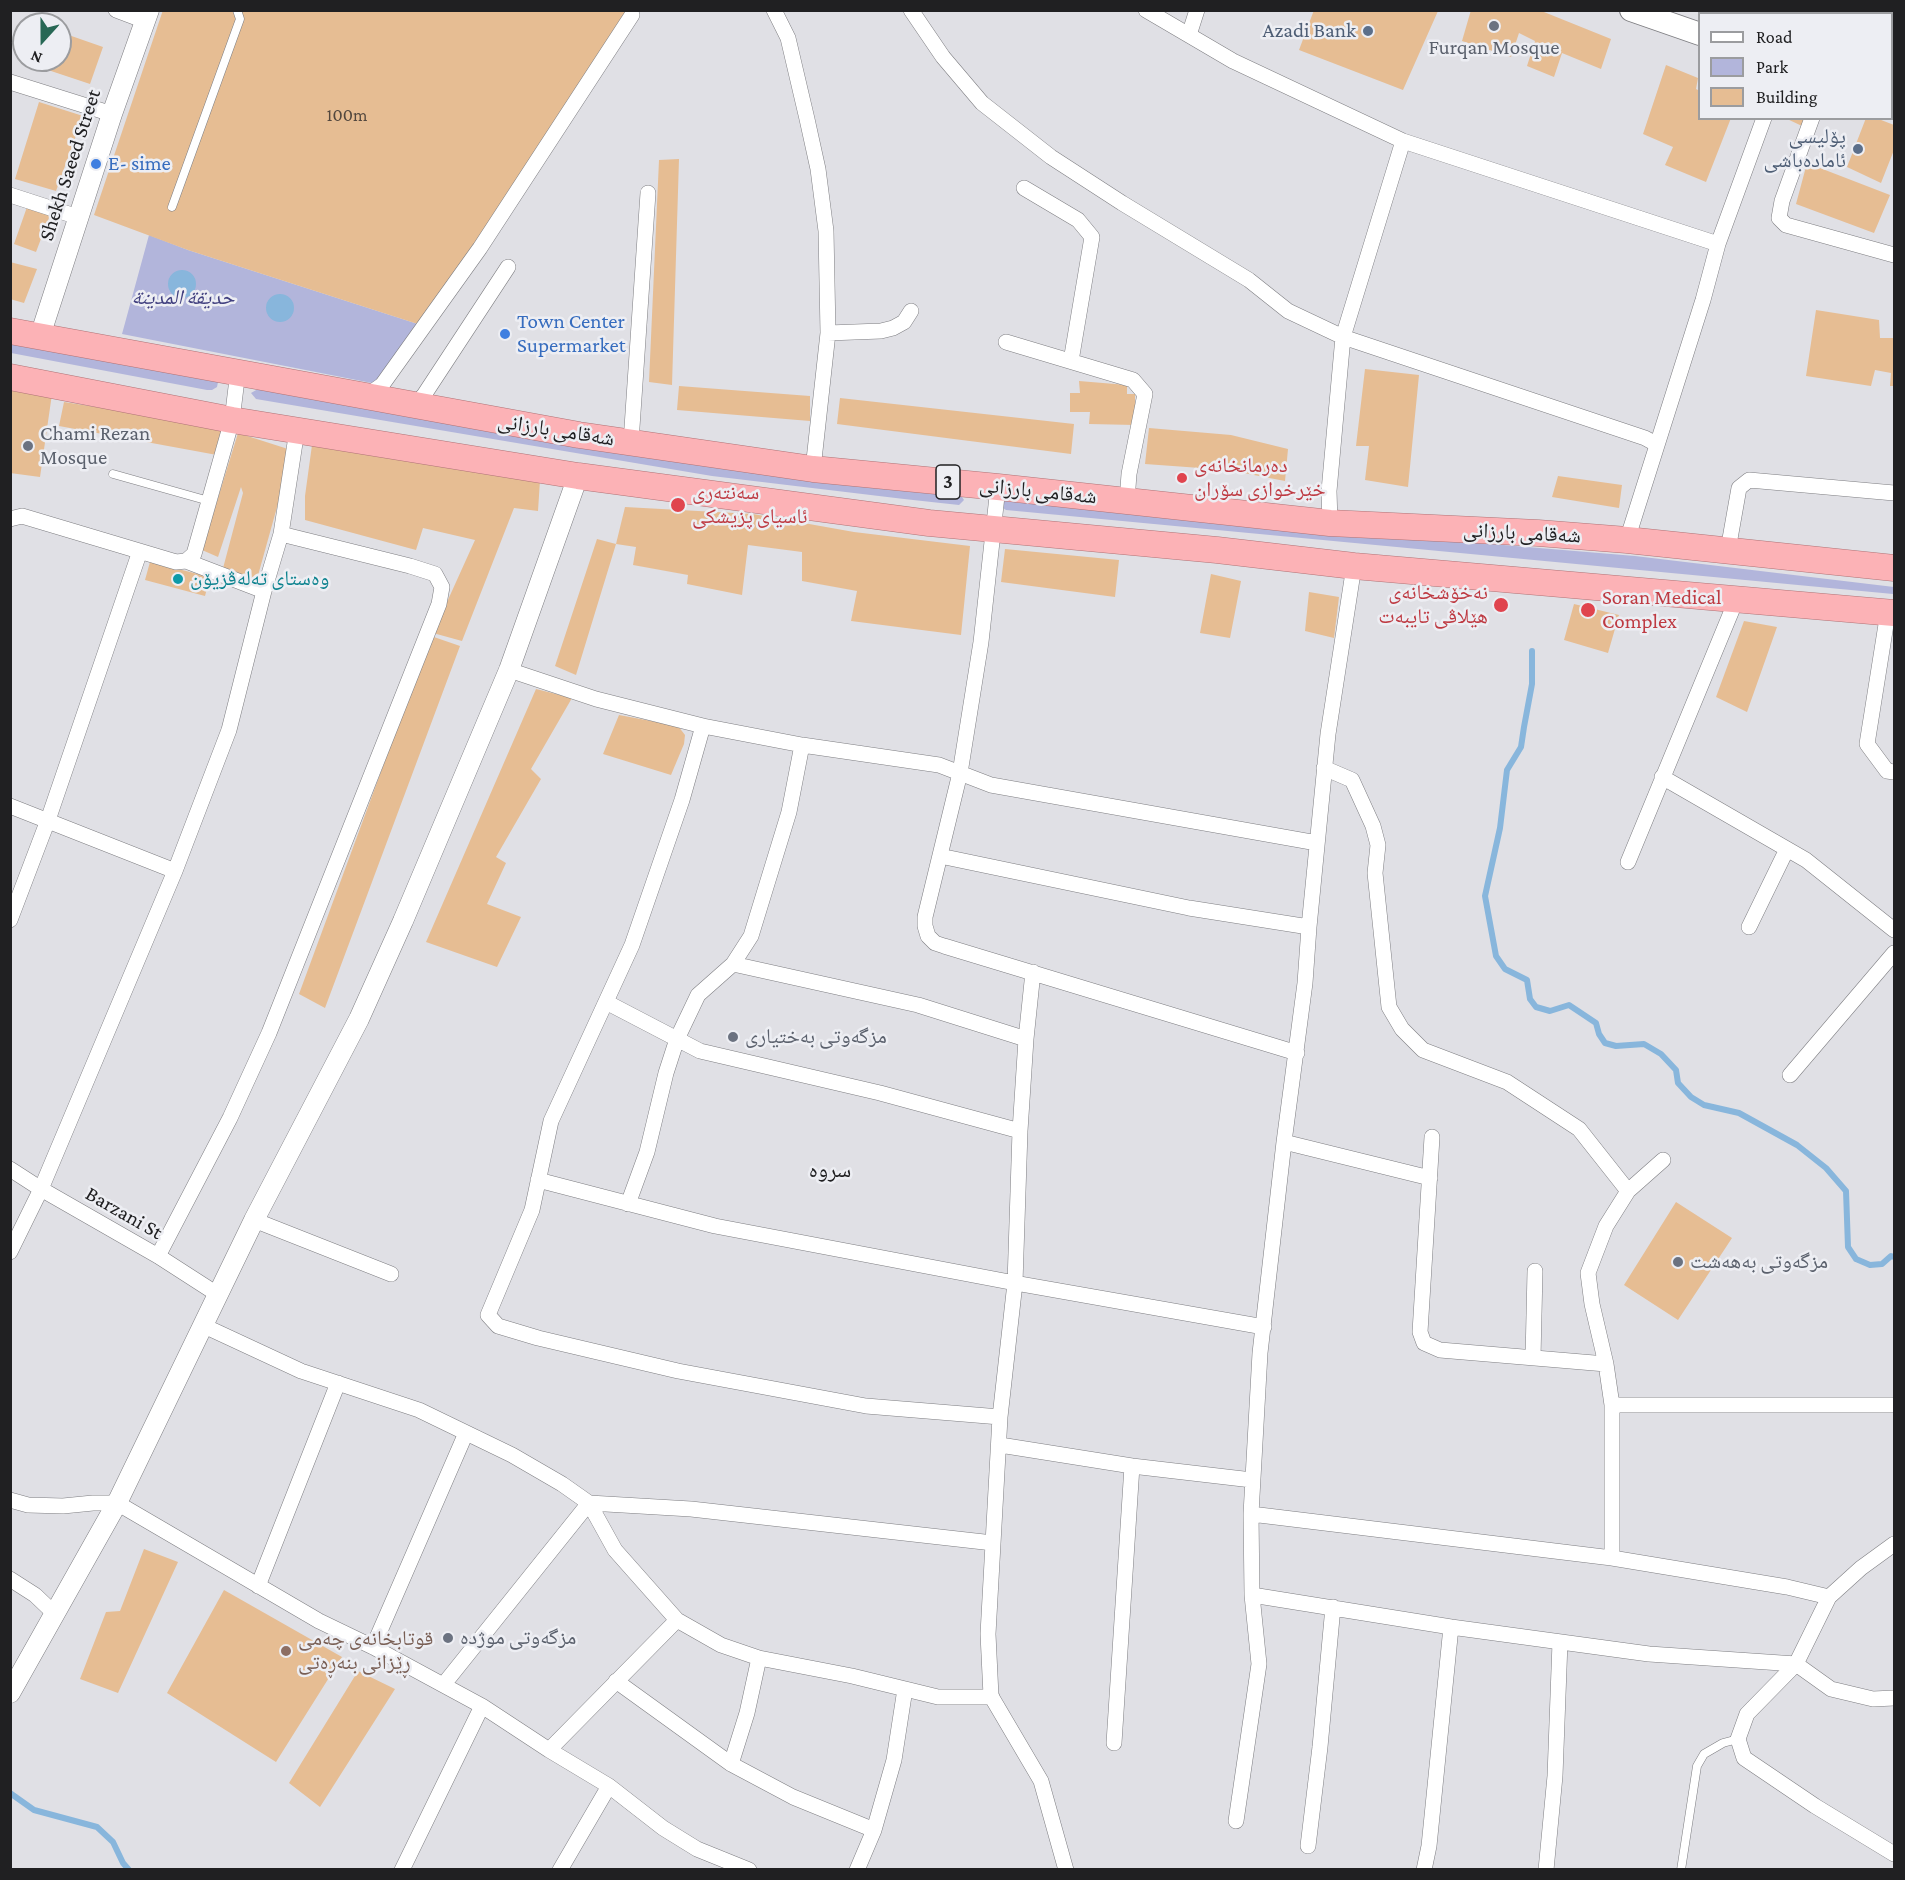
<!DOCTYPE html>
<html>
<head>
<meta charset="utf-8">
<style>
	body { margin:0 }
	#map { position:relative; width:1905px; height:1880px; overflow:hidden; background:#e0e0e5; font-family:"Crimson Pro",serif }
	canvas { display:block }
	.frame { position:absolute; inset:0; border:12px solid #202022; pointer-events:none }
	.legend { position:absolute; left:1698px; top:12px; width:195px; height:108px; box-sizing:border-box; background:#edeef3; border:2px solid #9b9c9f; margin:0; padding:8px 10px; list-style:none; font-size:18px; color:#202022 }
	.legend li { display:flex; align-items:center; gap:12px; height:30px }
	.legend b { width:30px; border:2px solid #9b9c9f }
	.north { position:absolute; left:12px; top:12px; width:60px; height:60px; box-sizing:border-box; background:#edeef3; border:2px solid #9b9c9f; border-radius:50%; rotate:201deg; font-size:16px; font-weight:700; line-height:24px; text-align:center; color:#202022 }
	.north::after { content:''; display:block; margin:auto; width:21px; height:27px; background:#286855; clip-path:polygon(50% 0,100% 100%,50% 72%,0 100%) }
</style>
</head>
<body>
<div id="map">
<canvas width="1905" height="1880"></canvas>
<div class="frame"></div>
<ul class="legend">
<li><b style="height:8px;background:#fff"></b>Road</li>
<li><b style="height:16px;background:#b2b5db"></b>Park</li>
<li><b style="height:16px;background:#e6bd93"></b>Building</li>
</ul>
<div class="north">N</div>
</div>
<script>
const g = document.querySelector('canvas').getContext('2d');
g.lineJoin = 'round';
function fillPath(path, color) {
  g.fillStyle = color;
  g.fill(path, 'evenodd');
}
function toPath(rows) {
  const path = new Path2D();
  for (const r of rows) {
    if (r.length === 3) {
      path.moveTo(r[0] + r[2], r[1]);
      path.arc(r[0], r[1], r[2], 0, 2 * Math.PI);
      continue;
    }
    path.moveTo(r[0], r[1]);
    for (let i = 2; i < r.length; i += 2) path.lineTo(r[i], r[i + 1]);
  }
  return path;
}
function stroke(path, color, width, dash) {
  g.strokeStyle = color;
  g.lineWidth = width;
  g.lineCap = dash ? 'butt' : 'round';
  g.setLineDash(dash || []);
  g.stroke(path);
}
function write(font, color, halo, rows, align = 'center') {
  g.font = font + ' "Crimson Pro","Noto Naskh Arabic",serif';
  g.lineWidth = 5;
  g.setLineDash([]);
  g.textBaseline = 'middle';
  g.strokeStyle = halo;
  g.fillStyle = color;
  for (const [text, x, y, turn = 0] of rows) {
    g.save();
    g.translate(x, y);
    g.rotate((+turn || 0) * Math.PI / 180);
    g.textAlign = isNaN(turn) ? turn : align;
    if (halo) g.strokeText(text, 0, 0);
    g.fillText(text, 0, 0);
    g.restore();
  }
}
const green = toPath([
	[149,235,188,250,424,326,382,385,122,334],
	[10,342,208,379,218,382,217,387,212,390,207,390,11,353],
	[258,389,960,494,964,500,959,505,904,499,712,476,256,399,251,393],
	[1005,501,1204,520,1635,556,1894,587,1894,593,1893,594,1006,510,1000,506]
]);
const water = toPath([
	[182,284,14],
	[280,308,14]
]);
const stream = toPath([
	[1532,651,1532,684,1524,727,1521,747,1507,770,1500,828,1485,896,1496,956,1505,969,1527,980,1530,999,1536,1007,1550,1011,1569,1005,1596,1023,1599,1034,1605,1043,1616,1046,1644,1044,1661,1054,1676,1070,1678,1083,1691,1097,1704,1105,1739,1113,1797,1145,1826,1168,1846,1191,1848,1247,1856,1259,1870,1265,1882,1264,1891,1256,1894,1257],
	[10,1793,34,1810,97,1827,113,1842,123,1863,129,1870]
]);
const building = toPath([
	[163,10,622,10,632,15,424,326,188,250,94,215],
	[1314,10,1436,10,1438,11,1403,90,1299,50],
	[1471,10,1539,10,1611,39,1601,69,1562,53,1554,77,1527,66,1535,41,1519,33,1511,57,1462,41],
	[1878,10,1894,10,1894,24,1892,23,1892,14,1879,14],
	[60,32,103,47,90,84,18,60,23,45,24,60,60,60],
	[1666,65,1698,78,1696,89,1700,91,1700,118,1731,118,1706,182,1665,165,1673,147,1643,134],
	[39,102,83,116,56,191,15,179],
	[1785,118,1804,118,1802,126],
	[1866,118,1876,118,1894,125,1894,150,1881,183,1847,167],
	[679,159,672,385,649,382,659,160],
	[1807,163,1890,195,1874,233,1796,204],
	[27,207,50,215,36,252,14,244],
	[10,262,37,269,24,303,10,299],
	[1816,310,1879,320,1880,338,1894,338,1894,386,1890,386,1891,373,1875,370,1871,386,1806,376],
	[1365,369,1419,375,1408,487,1365,480,1369,446,1356,446],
	[1079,381,1127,385,1127,394,1135,394,1135,425,1089,424,1090,412,1070,412,1070,393,1080,393],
	[679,386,810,396,810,421,677,410],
	[10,387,52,394,40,477,10,473],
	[840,398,1074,424,1071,454,837,424],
	[64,402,224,427,217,455,59,426],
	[1149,428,1231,435,1288,449,1285,481,1228,470,1145,464],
	[238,433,288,449,279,500,257,579,222,572,243,493,241,487,218,557,202,550],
	[312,445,540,480,538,511,514,508,462,641,433,633,475,540,423,528,416,550,305,520,305,496],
	[1558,476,1622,485,1619,508,1552,497],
	[625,507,753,514,854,532,970,546,961,635,851,621,857,591,802,581,802,552,748,545,742,595,687,584,688,575,633,565,636,547,616,544,576,675,555,666,597,539,616,544],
	[1005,549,1119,560,1115,597,1001,582],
	[150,562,210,577,205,596,145,580],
	[1211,574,1241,581,1230,638,1200,633],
	[1309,592,1339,597,1334,638,1305,631],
	[1574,604,1619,615,1608,653,1564,640],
	[1744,621,1777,627,1747,712,1716,697],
	[431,636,460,646,325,1008,299,994],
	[536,689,572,698,531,769,541,779,496,857,506,863,487,904,521,917,497,967,426,942],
	[619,715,678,726,685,735,684,744,671,775,603,754],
	[1676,1202,1732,1238,1678,1320,1624,1285],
	[144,1549,178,1562,118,1693,80,1679,106,1612,120,1611],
	[224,1590,342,1657,276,1762,167,1693],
	[358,1671,395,1689,320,1807,289,1783]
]);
const service = toPath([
	[172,207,240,19,237,10],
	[113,474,209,501],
	[1681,1870,1697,1766,1704,1754,1723,1743,1738,1739]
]);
const minor = toPath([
	[116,10,145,21],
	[774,10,788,38,807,119,818,169,826,231,828,333,813,469],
	[911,10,943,57,982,103,1051,157,1122,203,1249,280,1288,311,1343,337,1645,438,1656,444],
	[1146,10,1233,61,1403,141,1718,244],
	[1778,14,1779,10],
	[1189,35,1197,10],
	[10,82,112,114],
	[1812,118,1782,201,1779,218,1786,225,1894,255],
	[1024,188,1078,220,1092,237,1071,361],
	[10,195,78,217],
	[828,333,881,331,893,328,904,322,911,311],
	[1006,342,1133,380,1145,394,1129,474,1127,501],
	[365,397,382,385,480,248,632,15],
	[414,406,424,395,508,267],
	[631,442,648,193],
	[998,487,981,642,960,773,925,917,925,926,928,936,935,943,944,946,1297,1053],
	[10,519,22,516,176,562,186,561,194,554,232,420,238,371],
	[1330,523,1329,491,1343,337,1403,141],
	[1627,540,1703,300,1718,244,1764,118],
	[1728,550,1739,488,1749,480,1894,493],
	[186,561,264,591],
	[1888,612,1867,744,1887,771,1894,772],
	[509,670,596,699,703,726,802,745,939,765,991,785,1317,843],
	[703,726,682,800,632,945,551,1121,532,1210,488,1315,498,1326,538,1338,678,1371,866,1406,1000,1417],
	[1324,768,1352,780,1373,826,1378,845,1375,873,1389,1007,1402,1029,1423,1050,1507,1082,1579,1129,1628,1191],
	[1662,777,1806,860,1894,930],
	[10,806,175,871],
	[940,856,1189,908,1309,927],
	[1628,862,1737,598],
	[10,920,48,820,140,551],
	[1749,927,1787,849],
	[733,964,918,1005,1026,1039],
	[1033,972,1026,1039,1020,1131,1015,1283,1000,1417,988,1634,991,1696,1041,1781,1066,1870],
	[606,1002,700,1051,880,1093,1020,1131],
	[1790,1075,1894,953],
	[1432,1137,1420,1332,1424,1343,1440,1350,1606,1364],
	[1284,1142,1430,1178],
	[10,1169,41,1189,158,1256,217,1294],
	[538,1180,715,1226,1015,1283,1264,1327],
	[628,1204,647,1152,666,1073,677,1039,698,995,733,964,751,936,789,812,802,745],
	[254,1220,391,1274],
	[10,1252,41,1189,175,871,229,730,264,591,281,534,297,430],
	[158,1256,230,1118,269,1033,439,604,442,587,435,574,410,566,281,534],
	[202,1325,301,1371,419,1410,512,1455,562,1484,589,1503,615,1550,677,1620,721,1645,759,1658,852,1676,938,1697,992,1697],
	[1533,1358,1535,1271],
	[1612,1405,1894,1405],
	[1000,1445,1132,1466,1252,1480],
	[10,1500,28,1505,63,1506,93,1503,117,1503,319,1621,373,1647,482,1706,549,1750,609,1786,663,1828,697,1849,749,1870],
	[1251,1514,1612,1558,1787,1587,1829,1597],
	[1894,1544,1861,1568,1829,1597,1796,1664,1747,1714,1738,1739,1744,1758,1815,1806,1894,1854],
	[1612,1558,1612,1405,1606,1364,1592,1304,1588,1273,1606,1226,1628,1191,1663,1160],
	[10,1579,35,1595,56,1615],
	[258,1586,338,1383],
	[1252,1595,1451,1627,1649,1654,1796,1664,1831,1689,1873,1699,1894,1698],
	[373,1647,466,1433],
	[616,1681,731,1764,793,1797,874,1830],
	[444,1684,589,1503,691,1509,993,1543],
	[1114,1743,1132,1466],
	[549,1750,677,1620],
	[731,1764,747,1713,759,1658],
	[1236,1821,1259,1664,1252,1595,1251,1514,1260,1353,1284,1142,1305,983,1309,927,1328,734,1354,566],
	[1308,1846,1320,1747,1333,1607],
	[402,1870,482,1706],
	[560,1870,609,1786],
	[857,1870,874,1830,894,1760,905,1689],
	[1424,1870,1429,1846,1451,1627],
	[1546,1870,1555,1776,1560,1642]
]);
const tertiary = toPath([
	[40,336,112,114,149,10],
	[10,1693,117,1503,254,1220,359,1019,403,921,509,670,578,476]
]);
const secondary = toPath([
	[1631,10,1700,34],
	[1892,101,1894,102]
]);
const trunk = toPath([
	[10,331,579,435,813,469,998,487,1330,523,1538,533,1627,540,1894,568],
	[10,377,232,420,578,476,929,523,1217,550,1354,566,1894,613]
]);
const markers = [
	[1494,26,6,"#6b7280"],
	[1368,31,6,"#5c6f8a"],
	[1858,149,6,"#5c6f8a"],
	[96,164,6,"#3f7fe0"],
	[505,334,6,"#3f7fe0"],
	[28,446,6,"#6b7280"],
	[1182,478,6,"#e0444e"],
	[678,505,8,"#e0444e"],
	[178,579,6,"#0f9aa8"],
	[1501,605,8,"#e0444e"],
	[1588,610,8,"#e0444e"],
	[733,1037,6,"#6b7280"],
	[1678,1262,6,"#6b7280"],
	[448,1638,6,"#6b7280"],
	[286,1651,6,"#8d6e63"]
];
const numberNames = [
	["100m",347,115]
];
const shields = [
	[948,482,24]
];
const shieldNames = [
	["3",948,482]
];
const serviceNames = [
	["Azadi Bank",1356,31],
	["پۆلیسی",1846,137],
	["ئامادەباشی",1846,161]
];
const worshipNames = [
	["Furqan Mosque",1494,48,"center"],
	["Chami Rezan",40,434],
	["Mosque",40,458],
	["مزگەوتی بەختیاری",745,1037],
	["مزگەوتی بەهەشت",1690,1262],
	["مزگەوتی موژدە",460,1638]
];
const shopNames = [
	["E- sime",108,164],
	["Town Center",517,322],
	["Supermarket",517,346]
];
const streetNames = [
	["Shekh Saeed Street",70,165,-72],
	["شەقامی بارزانی",556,430,9],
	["شەقامی بارزانی",1038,491,6],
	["شەقامی بارزانی",1522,533,3],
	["Barzani St",124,1213,30]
];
const parkNames = [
	["حديقة المدينة",183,298]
];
const healthNames = [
	["دەرمانخانەی",1194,466],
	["خێرخوازی سۆران",1194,490],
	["سەنتەری",692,493],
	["ئاسیای پزیشکی",692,517],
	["نەخۆشخانەی",1488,593,"right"],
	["هێلاڤی تایبەت",1488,617,"right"],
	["Soran Medical",1602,598],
	["Complex",1602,622]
];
const cultureNames = [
	["وەستای تەلەڤزیۆن",190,579]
];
const educationNames = [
	["قوتابخانەی چەمی",298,1639],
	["ڕێزانی بنەڕەتی",298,1663]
];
const neighbourhoodNames = [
	["سروە",830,1170]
];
fillPath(green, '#b2b5db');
fillPath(water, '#88b6dc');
stroke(stream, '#88b6dc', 6);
fillPath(building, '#e6bd93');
stroke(service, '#7e7e82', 9);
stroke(minor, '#7e7e82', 16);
stroke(tertiary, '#7e7e82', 21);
stroke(secondary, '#7e7e82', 24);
stroke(trunk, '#af7376', 27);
stroke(service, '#fff', 8);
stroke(minor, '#fff', 15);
stroke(tertiary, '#fff', 20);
stroke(secondary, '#fff', 22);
stroke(trunk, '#fcb2b6', 26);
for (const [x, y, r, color] of markers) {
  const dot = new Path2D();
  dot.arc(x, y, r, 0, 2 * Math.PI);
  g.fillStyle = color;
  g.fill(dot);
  stroke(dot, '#edeef3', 2);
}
write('18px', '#52473e', null, numberNames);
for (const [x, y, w] of shields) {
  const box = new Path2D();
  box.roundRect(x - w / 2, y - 17, w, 34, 4.5);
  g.fillStyle = '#edeef3';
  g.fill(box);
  stroke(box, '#202022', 1.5);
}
write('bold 20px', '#202022', null, shieldNames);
write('21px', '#4e5e75', '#edeef3', serviceNames, 'right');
write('21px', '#5b616d', '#edeef3', worshipNames, 'left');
write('21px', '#366cbe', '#edeef3', shopNames, 'left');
write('21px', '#202022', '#edeef3', streetNames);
write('italic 21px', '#424180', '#edeef3', parkNames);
write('21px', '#be3a42', '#edeef3', healthNames, 'left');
write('21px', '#0d838f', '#edeef3', cultureNames, 'left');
write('21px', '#785e54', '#edeef3', educationNames, 'left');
write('22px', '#202022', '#edeef3', neighbourhoodNames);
</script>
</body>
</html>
